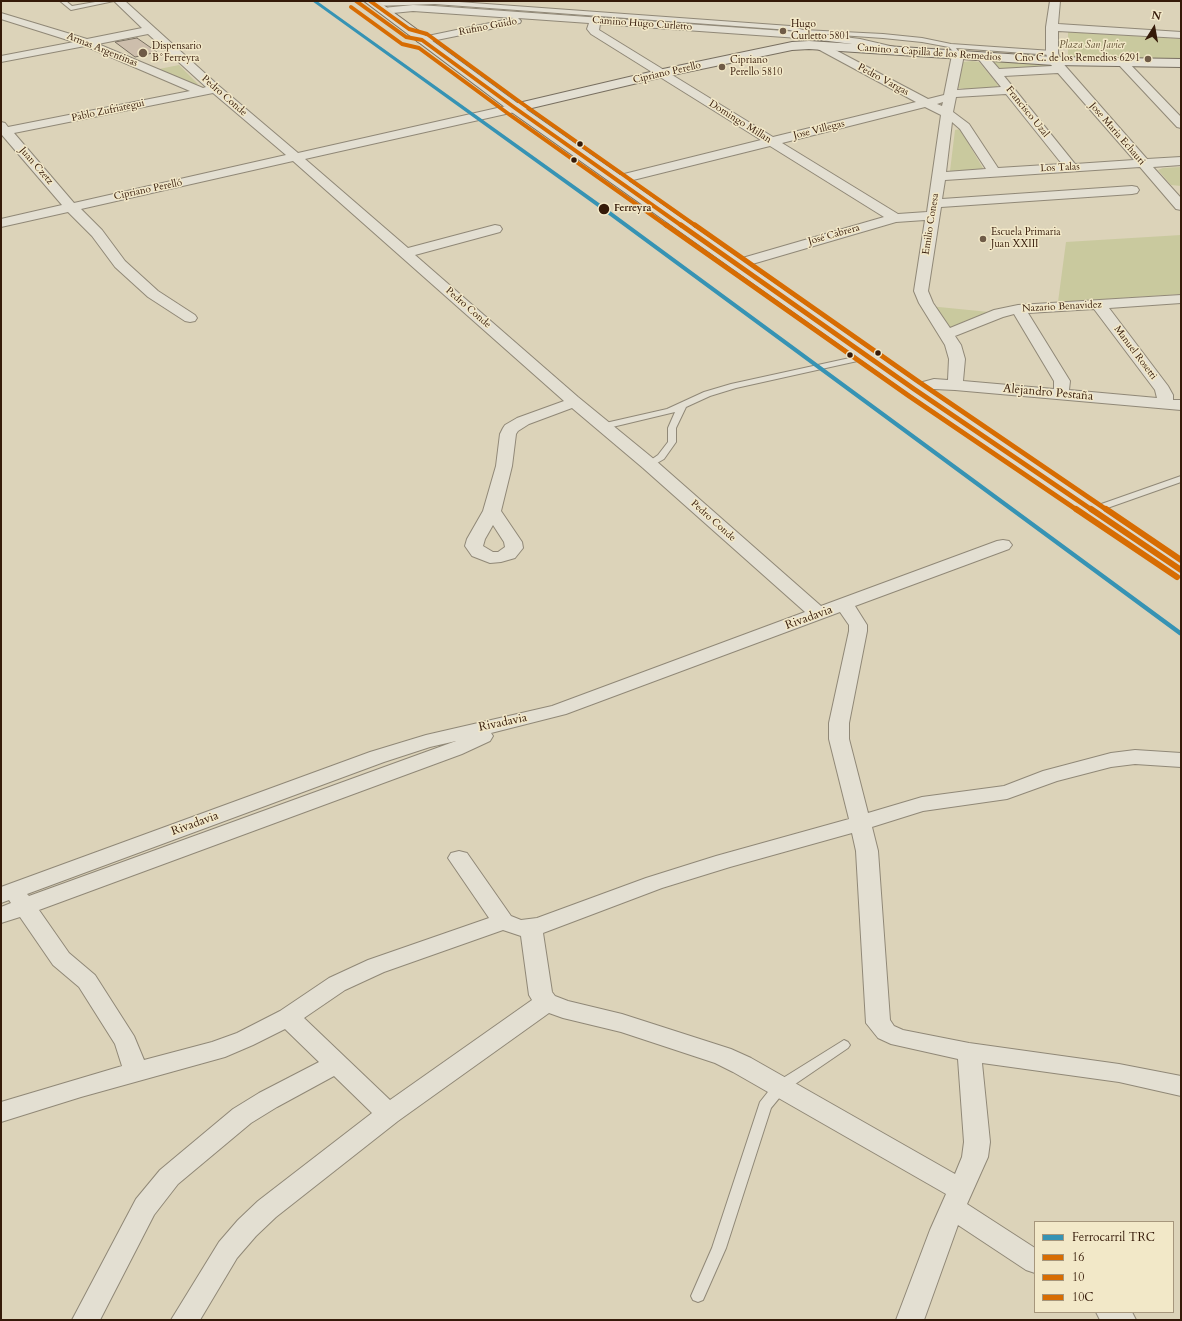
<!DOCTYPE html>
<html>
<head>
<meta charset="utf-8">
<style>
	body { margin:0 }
	#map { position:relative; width:1182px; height:1321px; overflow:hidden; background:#dcd3b9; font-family:Cardo,serif }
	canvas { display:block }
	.frame { position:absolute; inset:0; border:2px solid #351a09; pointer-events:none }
	.legend { position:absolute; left:1034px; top:1221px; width:140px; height:92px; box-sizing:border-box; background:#f2e8c8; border:1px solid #a6967c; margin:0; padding:5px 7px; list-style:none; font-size:12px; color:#351a09 }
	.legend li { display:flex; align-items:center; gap:8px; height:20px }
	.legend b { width:20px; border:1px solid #a6967c }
	.north { position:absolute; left:1134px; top:8px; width:40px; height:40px; -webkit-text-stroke:3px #f2e8c8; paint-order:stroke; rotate:11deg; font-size:11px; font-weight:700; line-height:16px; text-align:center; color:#351a09 }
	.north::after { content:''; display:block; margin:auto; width:14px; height:18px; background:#351a09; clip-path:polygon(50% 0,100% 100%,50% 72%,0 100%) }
</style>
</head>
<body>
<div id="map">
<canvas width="1182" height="1321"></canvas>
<div class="frame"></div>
<ul class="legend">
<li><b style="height:5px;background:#3693b4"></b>Ferrocarril TRC</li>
<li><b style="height:5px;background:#d76c02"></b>16</li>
<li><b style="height:5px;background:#d76c02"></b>10</li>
<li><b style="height:5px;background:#d76c02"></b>10C</li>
</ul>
<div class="north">N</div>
</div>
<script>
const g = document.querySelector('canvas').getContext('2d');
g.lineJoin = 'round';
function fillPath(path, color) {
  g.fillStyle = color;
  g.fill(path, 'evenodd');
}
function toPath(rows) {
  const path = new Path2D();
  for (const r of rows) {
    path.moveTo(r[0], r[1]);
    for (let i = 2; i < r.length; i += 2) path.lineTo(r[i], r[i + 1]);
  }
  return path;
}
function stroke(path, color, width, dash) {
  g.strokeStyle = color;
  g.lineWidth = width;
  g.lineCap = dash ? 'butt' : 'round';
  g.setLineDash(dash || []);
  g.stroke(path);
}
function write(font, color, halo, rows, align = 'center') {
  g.font = font + ' Cardo,serif';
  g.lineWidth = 3;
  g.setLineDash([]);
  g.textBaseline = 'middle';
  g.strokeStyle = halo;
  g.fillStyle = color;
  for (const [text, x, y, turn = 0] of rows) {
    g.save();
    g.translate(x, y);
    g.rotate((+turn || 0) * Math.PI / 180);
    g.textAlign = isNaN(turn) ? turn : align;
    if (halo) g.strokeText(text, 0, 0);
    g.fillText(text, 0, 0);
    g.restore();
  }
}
const green = toPath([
	[1068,32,1181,39,1181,59,1078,58,1068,55],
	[994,60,1049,64,1054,67,998,69,992,61],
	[972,61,979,62,998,85,996,88,966,89,958,88,963,62],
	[179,65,198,84,192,86,154,70],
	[960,129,984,170,950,171,955,130],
	[1181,167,1181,186,1171,185,1158,170,1163,168],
	[1181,235,1181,294,1058,302,1066,242],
	[929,306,999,313,948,334]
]);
const building = toPath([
	[137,38,157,52,135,57,115,42,137,38]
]);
const service = toPath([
	[60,1,66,1,72,6,101,1,114,1,71,10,60,1],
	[393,1,445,1,790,26,803,30,883,34,922,38,951,44,1052,51,1055,53,1052,55,956,48,961,55,958,57,949,47,922,42,883,38,811,33,816,36,813,38,790,30,435,4,374,6,371,4,374,2,393,1],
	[868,354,872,356,871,358,736,388,710,396,686,407,676,428,676,442,664,459,652,466,649,467,645,464,658,455,668,442,668,428,675,412,604,429,600,426,601,424,667,409,704,392,731,384,868,354],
	[1181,476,1181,482,1096,512,1093,513,1088,510,1090,508,1181,476],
	[844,1040,848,1042,850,1045,848,1048,785,1091,771,1108,726,1248,703,1300,698,1302,693,1300,691,1296,712,1248,760,1102,775,1083,844,1040]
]);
const minor = toPath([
	[114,1,125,1,219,86,298,153,515,104,519,105,521,108,519,111,305,159,408,248,495,225,500,226,502,229,500,232,415,255,578,397,655,460,821,606,997,541,1003,540,1009,541,1012,545,1009,549,855,606,867,625,867,631,849,723,849,739,868,813,922,797,1004,786,1043,771,1111,753,1135,750,1181,753,1181,767,1135,764,1111,767,1057,781,1007,799,923,811,872,827,878,851,890,1020,894,1026,903,1030,969,1043,1119,1064,1181,1076,1181,1096,1119,1082,982,1063,990,1142,988,1157,967,1204,1035,1248,1035,1273,1026,1270,958,1225,924,1320,896,1320,930,1230,946,1194,733,1072,715,1063,621,1032,563,1018,549,1013,398,1121,276,1217,256,1236,237,1258,200,1320,171,1320,219,1242,238,1220,258,1201,372,1113,334,1076,277,1107,251,1123,178,1184,154,1215,100,1320,72,1320,136,1199,160,1170,233,1109,259,1093,319,1062,285,1029,253,1045,225,1057,81,1097,1,1122,1,1102,122,1066,115,1044,79,987,53,965,20,917,1,923,1,907,11,903,9,900,1,903,1,887,370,752,426,735,552,706,805,612,643,468,572,408,529,424,518,431,516,434,512,466,501,511,522,542,523,548,515,558,501,562,490,563,472,556,465,546,467,539,483,511,496,466,500,434,503,428,505,425,517,418,564,401,293,161,81,209,102,230,125,261,158,291,195,315,197,318,195,321,190,322,185,321,148,297,115,267,92,236,68,212,1,227,1,219,62,205,2,135,1,136,1,122,5,123,8,127,190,91,85,46,1,62,1,56,74,42,1,19,1,13,87,39,142,28,114,1],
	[148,34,206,87,203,88,98,44,148,34],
	[213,93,286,155,74,203,14,133,213,93],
	[493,525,504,542,505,547,498,552,493,552,483,546,485,539,493,525],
	[840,612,849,625,849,631,829,723,829,739,849,819,716,856,646,878,537,918,521,920,511,916,467,853,459,851,451,853,448,858,489,918,368,960,329,978,280,1011,237,1033,212,1042,144,1060,134,1036,95,975,69,953,39,910,462,754,490,741,493,736,491,733,566,714,840,612],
	[456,741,29,896,27,894,384,762,430,747,456,741],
	[852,833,856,851,866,1023,878,1038,891,1044,958,1059,964,1142,962,1157,955,1174,751,1058,731,1049,622,1014,568,1001,555,996,552,992,543,933,662,888,730,867,852,833],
	[503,930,521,936,529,995,532,1000,390,1100,304,1018,345,990,384,972,503,930],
	[1050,1,1060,1,1058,24,1181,32,1181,38,1058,31,1058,53,1060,60,1147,159,1181,157,1181,165,1153,167,1181,198,1181,210,1176,209,1140,167,945,180,942,199,1132,186,1137,187,1139,190,1137,193,1132,194,941,207,928,291,933,303,950,328,994,310,1018,305,1181,295,1181,303,1109,308,1168,386,1173,395,1173,400,1181,400,1181,410,955,390,934,389,914,394,908,392,906,389,908,386,934,379,948,380,949,359,945,345,919,303,914,291,925,220,896,222,742,267,737,268,732,267,730,264,732,261,884,217,770,146,617,184,612,183,611,180,612,177,761,140,591,34,587,29,589,23,518,18,521,21,520,23,422,43,418,42,416,40,418,38,514,18,413,11,383,14,378,11,383,8,413,5,434,6,813,33,860,39,903,49,905,51,903,53,899,54,860,45,813,39,600,24,599,30,773,137,916,102,816,48,814,46,816,44,824,44,928,99,944,95,952,55,954,53,958,52,962,53,964,55,957,90,1001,87,976,56,978,54,986,54,999,69,1052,66,1048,61,1046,53,1046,27,1050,1],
	[1058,73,1134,160,1075,164,1004,76,1058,73],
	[1006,94,1062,164,998,168,969,124,953,112,956,97,1006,94],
	[943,102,942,106,937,104,943,102],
	[925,107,941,115,927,212,898,214,782,143,925,107],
	[952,122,960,129,986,169,946,172,952,122],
	[1094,309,1155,390,1157,398,1069,390,1070,381,1028,313,1094,309],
	[1014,314,1054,381,1054,389,963,381,965,359,961,345,955,336,1003,317,1014,314],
	[1122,59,1126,60,1181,117,1181,128,1177,127,1118,64,1116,62,1118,60,1122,59],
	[1096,1312,1132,1312,1136,1320,1100,1320,1096,1312]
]);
const secondary = toPath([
	[809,41,1054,57,1181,59,1181,67,1054,65,809,49,792,50,663,77,515,112,510,111,508,108,510,105,663,69,792,42,809,41]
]);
const primary = toPath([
	[364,1,378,1,520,105,920,385,1181,561,1181,576,1174,574,908,393,510,111,364,1]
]);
const bus1Far2 = toPath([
	[356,1,406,37,422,40,515,108,682,226]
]);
const bus1Far1 = toPath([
	[681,225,914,389,1092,510]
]);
const bus1 = toPath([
	[1091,509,1181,570]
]);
const bus2Far2 = toPath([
	[351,7,402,44,419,48,510,115,667,226]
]);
const bus2Far1 = toPath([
	[666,225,909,396,1077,510]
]);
const bus2 = toPath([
	[1076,509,1177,577]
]);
const bus3Far2 = toPath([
	[370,1,409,29,427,34,520,102,696,226]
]);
const bus3Far1 = toPath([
	[695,225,919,382,1107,510]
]);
const bus3 = toPath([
	[1106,509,1181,560]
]);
const rail1 = toPath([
	[312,1,317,1,606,208,1181,631,1181,636,1179,635,602,210,312,1]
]);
const markers = [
	[783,31,4,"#6f5b47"],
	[143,53,5,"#6f5b47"],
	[1148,59,4,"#6f5b47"],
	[722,67,4,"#6f5b47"],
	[580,144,3.5,"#351a09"],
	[574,160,3.5,"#351a09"],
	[604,209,6,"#351a09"],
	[983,239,4,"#6f5b47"],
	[878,353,3.5,"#351a09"],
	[850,355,3.5,"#351a09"]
];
const farStreetnames = [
	["Camino Hugo Curletto",642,24,4],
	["Rufino Guido",488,27,-11],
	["Armas Argentinas",102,50,22],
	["Camino a Capilla de los Remedios",929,53,4],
	["Cipriano Perello",667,73,-13],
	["Pedro Vargas",883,80,28],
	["Pedro Conde",224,96,41],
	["Pablo Zufriategui",108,111,-12],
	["Francisco Uzal",1027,112,51],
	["Domingo Millan",740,122,32],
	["Jose Villegas",819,130,-14],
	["Jose Maria Echauri",1117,134,49],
	["Juan Czetz",36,166,49],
	["Los Talas",1060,168,-3],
	["Cipriano Perelló",148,190,-12],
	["Emilio Conesa",931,224,-81],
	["José Cabrera",834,235,-16],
	["Nazario Benavidez",1062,307,-3],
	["Pedro Conde",468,308,41],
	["Manuel Rosetti",1135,353,53],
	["Pedro Conde",713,521,42]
];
const farPoinames = [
	["Hugo",791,25],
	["Curletto 5801",791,37],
	["Dispensario",152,47],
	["B°Ferreyra",152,59],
	["Cno C. de los Remedios 6291",1140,59,"right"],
	["Cipriano",730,61],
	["Perello 5810",730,73],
	["Escuela Primaria",991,233],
	["Juan XXIII",991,245]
];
const farParknames = [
	["Plaza San Javier",1092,46]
];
const farStopnames = [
	["Ferreyra",614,209]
];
const streetNames = [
	["Alejandro Pestaña",1048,393,5],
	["Rivadavia",809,618,-20],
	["Rivadavia",503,723,-12],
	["Rivadavia",195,824,-20]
];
fillPath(green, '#c9c99e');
fillPath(building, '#cdbeac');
stroke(building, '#786f60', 1);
stroke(service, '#908877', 2);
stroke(minor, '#908877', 2);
stroke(secondary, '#786f60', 2);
stroke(primary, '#786f60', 2);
fillPath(service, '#e3dfd2');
fillPath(minor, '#e3dfd2');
fillPath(secondary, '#e3dfd2');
fillPath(primary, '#ded9ca');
stroke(bus1Far2, '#d76c02', 4);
stroke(bus1Far1, '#d76c02', 5);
stroke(bus1, '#d76c02', 6);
stroke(bus2Far2, '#d76c02', 4);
stroke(bus2Far1, '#d76c02', 5);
stroke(bus2, '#d76c02', 6);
stroke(bus3Far2, '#d76c02', 4);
stroke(bus3Far1, '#d76c02', 5);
stroke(bus3, '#d76c02', 6);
fillPath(rail1, '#3693b4');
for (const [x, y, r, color] of markers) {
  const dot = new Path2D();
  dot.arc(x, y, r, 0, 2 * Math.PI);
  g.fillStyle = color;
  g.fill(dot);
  stroke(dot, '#f2e8c8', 1.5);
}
write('10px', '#351a09', '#f2e8c8', farStreetnames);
write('10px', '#351a09', '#f2e8c8', farPoinames, 'left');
write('italic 10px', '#5d4c2f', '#f2e8c8', farParknames);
write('bold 10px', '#351a09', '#f2e8c8', farStopnames, 'left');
write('12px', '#351a09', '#f2e8c8', streetNames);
</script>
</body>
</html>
